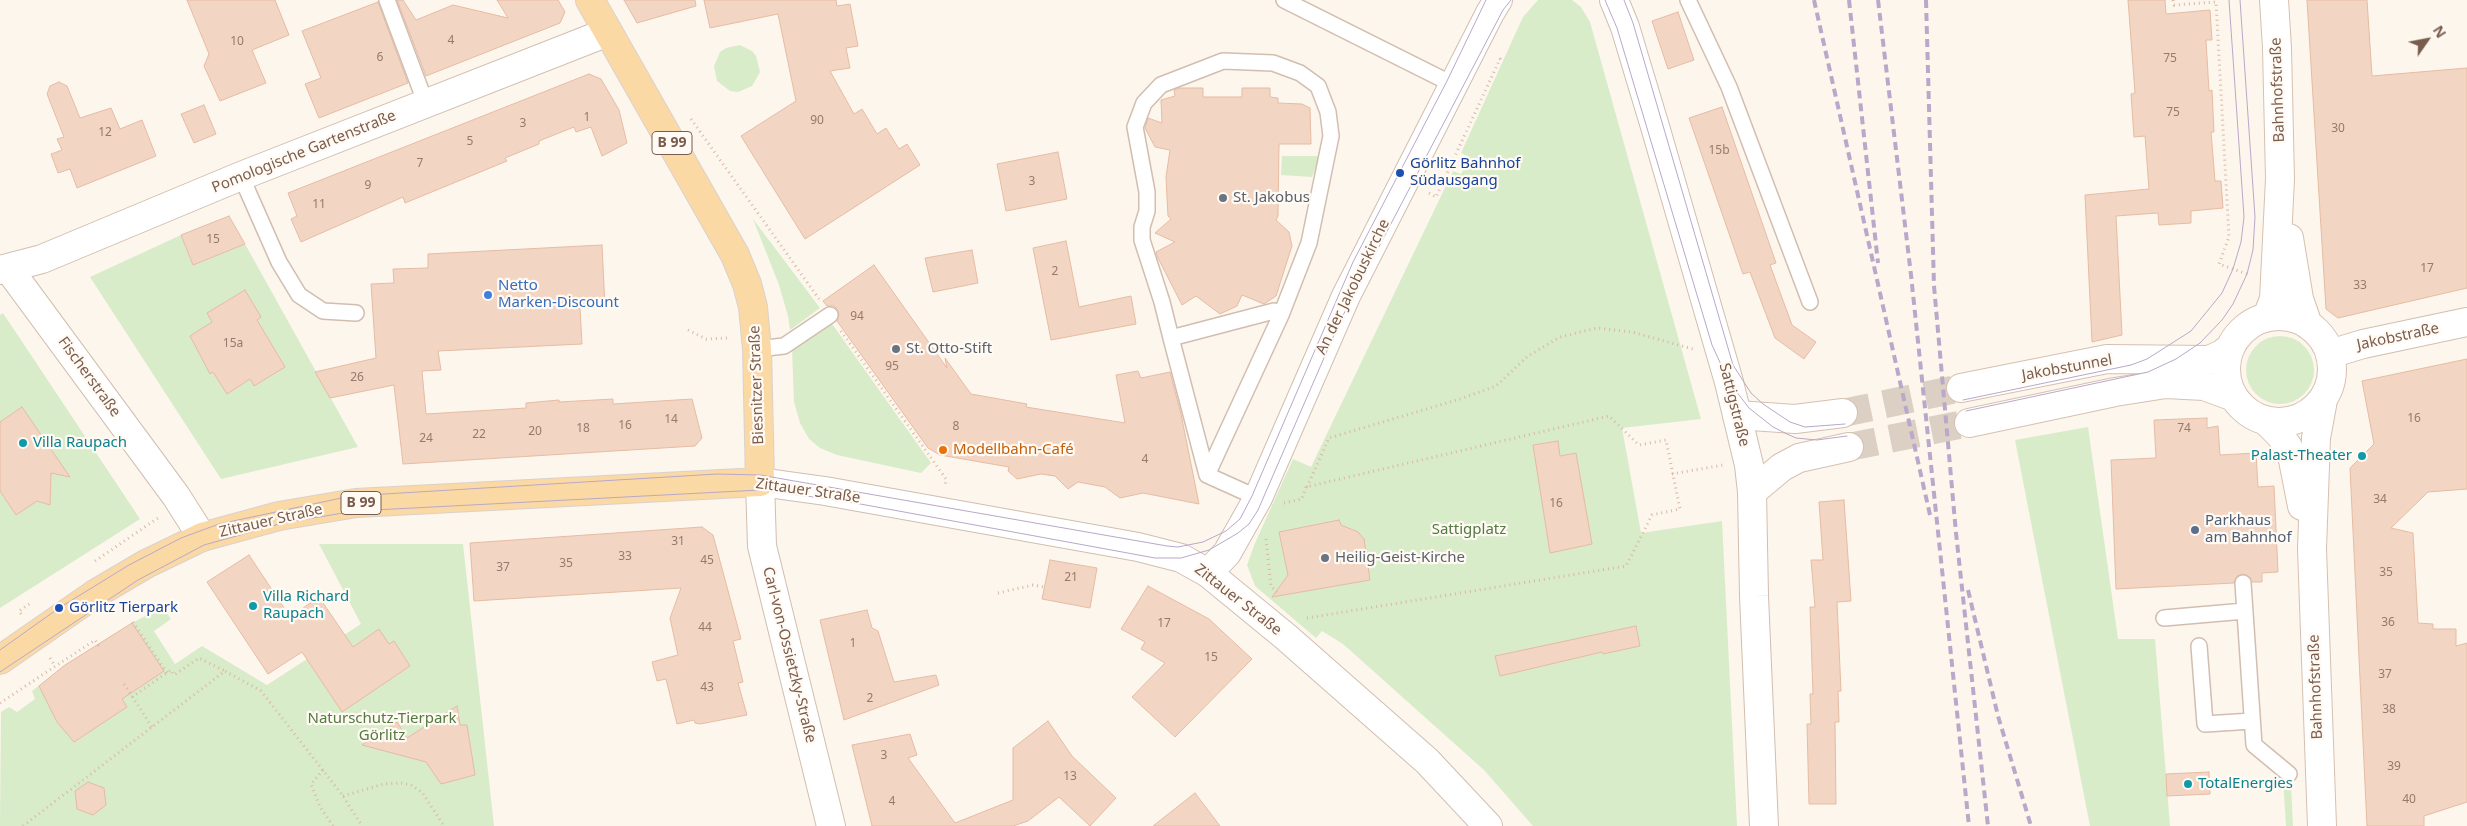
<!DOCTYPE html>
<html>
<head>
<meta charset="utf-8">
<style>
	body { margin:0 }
	#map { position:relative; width:2467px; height:826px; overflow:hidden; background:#fdf6ec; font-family:"Noto Sans",sans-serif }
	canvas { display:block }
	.north { position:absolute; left:2402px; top:15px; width:50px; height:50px; -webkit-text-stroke:4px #fffaf3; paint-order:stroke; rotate:57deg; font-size:14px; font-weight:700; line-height:20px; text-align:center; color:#7a5c4d }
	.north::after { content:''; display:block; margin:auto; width:18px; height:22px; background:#7a5c4d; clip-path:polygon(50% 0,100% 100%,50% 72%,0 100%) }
</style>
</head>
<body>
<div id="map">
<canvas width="2467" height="826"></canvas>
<div class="north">N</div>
</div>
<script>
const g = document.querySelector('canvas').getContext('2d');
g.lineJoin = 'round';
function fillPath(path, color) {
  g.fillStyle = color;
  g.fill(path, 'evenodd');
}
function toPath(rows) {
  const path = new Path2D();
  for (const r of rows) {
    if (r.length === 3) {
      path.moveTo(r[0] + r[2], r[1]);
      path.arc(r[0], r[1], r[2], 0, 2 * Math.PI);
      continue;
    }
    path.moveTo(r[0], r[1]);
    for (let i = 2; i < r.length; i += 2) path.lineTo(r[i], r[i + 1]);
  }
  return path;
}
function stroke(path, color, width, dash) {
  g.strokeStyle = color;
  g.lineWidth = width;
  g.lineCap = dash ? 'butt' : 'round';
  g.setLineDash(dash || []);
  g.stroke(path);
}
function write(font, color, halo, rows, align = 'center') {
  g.font = font + ' "Noto Sans",sans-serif';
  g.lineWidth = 4.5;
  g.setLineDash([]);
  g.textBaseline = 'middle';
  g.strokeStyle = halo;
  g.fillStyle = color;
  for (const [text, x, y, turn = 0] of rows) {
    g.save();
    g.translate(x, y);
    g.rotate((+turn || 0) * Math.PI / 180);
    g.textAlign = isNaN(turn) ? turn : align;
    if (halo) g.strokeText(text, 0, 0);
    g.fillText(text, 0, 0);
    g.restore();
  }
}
const green = toPath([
	[1538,0,1572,0,1581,7,1590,22,1701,419,1622,428,1641,533,1722,521,1737,826,1533,826,1484,770,1343,644,1322,631,1316,638,1255,586,1247,565,1255,543,1293,459,1311,467,1453,171,1461,174,1469,157,1461,153,1523,17],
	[740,45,752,51,756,56,760,72,752,86,738,92,730,91,717,81,714,66,720,52,726,48],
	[1282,156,1320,156,1312,177,1281,175],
	[753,219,820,308,790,330,788,316,779,285],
	[181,235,193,265,245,244,358,447,221,479,90,277],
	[3,313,140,519,0,608,0,315],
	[830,321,931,463,921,473,837,455,820,448,809,439,800,423,794,402,792,348],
	[2280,370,34],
	[2088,427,2118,639,2155,639,2170,826,2090,826,2015,440],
	[319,544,463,544,494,826,0,826,1,712,9,707,17,712,35,699,32,691,65,665,132,623,163,607,171,619,154,631,175,664,202,646,267,685,361,624],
	[2283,778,2291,785,2293,826,2286,826]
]);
const building = toPath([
	[187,0,275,0,289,35,252,50,266,83,220,101,204,66,209,54,187,0],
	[397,0,403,0,416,20,453,5,508,18,497,0,558,0,565,12,560,23,426,76,397,0],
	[624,0,695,0,696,6,637,23,624,0],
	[704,0,836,0,837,6,850,4,858,46,846,48,850,68,830,71,854,114,862,109,877,134,886,128,899,149,907,144,920,165,805,239,741,136,796,101,778,14,710,28,704,0],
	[2128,0,2165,0,2166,14,2210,10,2212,40,2206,40,2209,91,2212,90,2214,132,2211,132,2215,181,2221,181,2223,208,2191,211,2191,223,2159,225,2158,213,2116,216,2122,335,2092,342,2085,195,2149,189,2145,136,2134,137,2131,94,2135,93,2128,0],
	[2307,0,2367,0,2372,76,2467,68,2467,288,2338,318,2326,309,2307,0],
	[378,2,408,83,319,118,305,84,321,78,302,31,378,2],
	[1678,12,1694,60,1668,69,1652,21,1678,12],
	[589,74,601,79,619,110,627,143,602,156,591,127,576,132,574,127,539,141,539,144,505,158,507,161,405,203,403,197,301,242,291,219,297,216,288,193,589,74],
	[59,82,67,86,80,118,111,108,120,129,142,120,156,156,77,188,70,169,58,173,51,154,62,150,57,139,64,137,47,94,50,86,59,82],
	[1180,88,1203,88,1203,97,1242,97,1242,88,1270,88,1270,97,1278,98,1278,103,1302,104,1310,108,1311,144,1279,144,1278,216,1276,220,1289,232,1292,246,1276,296,1264,304,1242,295,1237,306,1220,314,1196,296,1182,305,1157,256,1156,252,1175,242,1155,233,1171,219,1168,216,1166,177,1170,150,1155,147,1145,128,1148,118,1162,123,1161,100,1175,96,1174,90,1180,88],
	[204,105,216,134,194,143,181,114,204,105],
	[1722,107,1776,263,1770,265,1792,325,1816,342,1804,359,1775,338,1750,272,1743,274,1689,118,1722,107],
	[1058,152,1067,199,1006,211,997,164,1058,152],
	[229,216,245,244,193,265,181,235,229,216],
	[1066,241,1079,307,1131,296,1136,324,1051,340,1033,248,1066,241],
	[602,245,605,307,580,308,582,344,438,351,441,370,422,371,426,414,526,408,526,403,559,400,559,402,613,399,613,404,692,399,702,438,695,446,403,464,394,385,330,398,315,372,376,358,371,284,394,283,393,269,428,268,428,254,602,245],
	[972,250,978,283,933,292,925,258,972,250],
	[874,265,947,368,945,358,971,394,1027,404,1026,407,1125,423,1116,375,1138,371,1141,378,1170,372,1181,414,1199,504,1143,493,1120,498,1105,487,1078,482,1068,489,1055,476,1041,474,1017,479,1008,471,1009,467,940,455,928,448,837,321,839,315,837,309,834,306,827,306,823,301,874,265],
	[245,290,261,317,257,320,285,367,254,386,250,379,227,394,213,372,210,374,190,336,212,322,207,313,245,290],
	[2467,359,2467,489,2428,492,2391,528,2413,533,2418,623,2433,624,2433,629,2456,629,2456,646,2467,643,2467,802,2424,816,2424,826,2367,826,2350,468,2374,444,2362,381,2467,359],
	[22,407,70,477,51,473,50,505,37,501,16,515,0,491,0,422,22,407],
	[2207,418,2207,428,2218,426,2220,455,2256,453,2258,487,2274,486,2278,572,2262,573,2262,582,2252,582,2250,577,2243,574,2237,576,2234,583,2116,589,2111,460,2156,458,2154,420,2207,418],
	[1558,441,1560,456,1576,453,1592,544,1550,553,1533,445,1558,441],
	[1844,500,1851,601,1837,602,1841,691,1838,691,1839,722,1835,722,1836,804,1809,804,1807,724,1811,724,1810,694,1813,694,1810,607,1815,607,1811,560,1823,560,1819,502,1844,500],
	[1339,520,1341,525,1358,532,1364,539,1370,580,1272,597,1288,575,1279,532,1339,520],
	[702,527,713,535,741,639,733,641,743,682,738,683,747,715,700,724,695,723,694,720,677,724,666,679,657,681,652,662,678,655,670,618,681,588,474,601,470,543,702,527],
	[249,555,290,617,319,597,353,647,379,629,389,644,394,641,410,666,342,712,302,652,268,674,207,582,249,555],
	[1050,560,1097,568,1090,608,1042,599,1050,560],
	[1148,586,1209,619,1252,659,1175,737,1132,697,1165,663,1141,649,1145,642,1121,629,1148,586],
	[867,610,872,628,878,631,894,682,936,675,939,685,844,720,820,620,867,610],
	[132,623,164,671,122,699,127,707,74,742,57,722,39,686,65,665,132,623],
	[1636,626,1640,646,1603,654,1602,652,1500,676,1495,656,1636,626],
	[457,706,460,725,467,725,475,775,441,784,426,762,362,745,397,722,407,738,457,706],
	[1048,721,1072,756,1116,798,1090,826,1059,797,1028,821,1013,826,872,826,852,745,910,734,917,755,908,758,955,823,1013,800,1013,748,1048,721],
	[2209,772,2210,794,2167,796,2166,774,2209,772],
	[88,782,104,788,106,805,93,815,77,809,75,791,88,782],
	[1195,793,1220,826,1153,826,1195,793]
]);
const secondaryTunnel = toPath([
	[1843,413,1961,388],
	[1849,447,1969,423]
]);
const path = toPath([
	[2173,0,2174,5,2216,2,2229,237,2219,264,2247,274],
	[691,119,819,299],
	[1429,193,1436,197,1500,59,1496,57],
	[688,330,706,339,728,338],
	[841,331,946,479,945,486],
	[1672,474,1723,465],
	[1307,487,1329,438,1460,399,1496,386,1528,356,1560,337,1597,328,1632,332,1693,349],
	[1284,503,1302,499,1306,487,1609,416,1639,445,1666,440,1680,509,1652,515,1626,566,1307,618],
	[1266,539,1271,586,1277,592],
	[95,561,158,518],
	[998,593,1033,585,1044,587],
	[21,614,19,611,32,602],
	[133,622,167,673],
	[50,658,55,666],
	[124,684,152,727],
	[132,697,171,670,174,675,199,658,225,671],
	[0,703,95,640,99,646],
	[323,770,311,784,320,807,333,826],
	[343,796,384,784,401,783,411,785,422,792,444,826],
	[23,826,225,671,261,691,343,796,362,826]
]);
const lane = toPath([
	[387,0,426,104],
	[1284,0,1454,85],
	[1688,0,1729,87,1810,302],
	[241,176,279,262,299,295,323,311,356,313],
	[1171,338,1274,311,1281,315,1309,243,1331,136,1328,112,1318,86,1300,73,1273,63,1223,61,1161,85,1144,103,1135,127,1147,192,1147,211,1142,227,1142,240,1162,302,1171,338,1207,475,1258,498],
	[757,349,784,346,830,315],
	[1207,475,1281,315],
	[2243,583,2254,745,2289,774],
	[2164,618,2245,611],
	[2199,646,2205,724,2252,721]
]);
const street = toPath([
	[1614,0,1625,27,1656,130,1729,382,1749,465,1752,492,1754,596,1764,826],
	[8,268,176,496,202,537],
	[0,270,42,259,241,176,608,32],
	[2330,354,2363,344,2467,322],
	[1208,573,1227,553,1258,498,1346,296,1490,13,1498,0],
	[831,826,762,546,760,482,825,491,1138,547,1181,558,1208,573,1286,637,1427,761,1488,826]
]);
const secondary = toPath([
	[2289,238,2299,299,2308,325],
	[2279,369,53],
	[2267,317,2274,299,2280,179,2277,48,2274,0],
	[1961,388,2107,359,2209,360,2222,354,2231,347],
	[1737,415,1795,419,1843,413],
	[2266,421,2280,435,2288,447,2293,460,2302,506],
	[1969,423,2115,392,2166,384,2204,386,2234,397],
	[1752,492,1782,467,1799,458,1849,447],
	[2322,826,2312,549,2316,438,2323,400]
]);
const primary = toPath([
	[0,660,95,594,146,564,202,537,279,516,356,503,760,482,757,349,753,307,747,284,735,255,590,0]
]);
const tram = toPath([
	[1605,0,1617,28,1712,345,1729,382,1749,408,1773,427,1787,434,1796,438,1817,440,1847,436],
	[1624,0,1633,23,1733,365,1751,393,1763,404,1790,422,1805,427,1845,424],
	[1963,400,2131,365,2147,359,2191,331,2222,293,2233,269,2241,242,2244,217,2229,0],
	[1966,411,2148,372,2176,359,2200,343,2222,320,2233,304,2247,274,2253,250,2255,217,2240,0],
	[0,650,59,608,129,565,181,538,219,524,351,496,717,474,760,475,1167,546,1178,547,1203,542,1226,531,1240,519,1252,496,1353,262,1447,81,1486,0],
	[0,672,138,580,204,545,283,523,355,511,760,490,844,501,1155,558,1181,558,1209,550,1238,533,1249,524,1258,510,1340,321,1503,10,1511,0]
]);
const rail = toPath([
	[1814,0,1930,515],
	[1849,0,1878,263],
	[1878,0,1911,275,1969,826],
	[1926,0,1934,286,1956,533,1988,826],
	[1968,590,1998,716,2031,826]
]);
const markers = [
	[1400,173,5,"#1a4fb4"],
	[1223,198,5,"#6b7280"],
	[488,295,5,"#3f7fe0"],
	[896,349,5,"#6b7280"],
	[23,443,5,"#0f9aa8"],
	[943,450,5,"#e8710a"],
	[2362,456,5,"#0f9aa8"],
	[2195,530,5,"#5c6f8a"],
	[1325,558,5,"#6b7280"],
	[253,606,5,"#0f9aa8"],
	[59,608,5,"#1a4fb4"],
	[2188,784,5,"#0f9aa8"]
];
const numberNames = [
	["4",451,41],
	["10",237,42],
	["6",380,58],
	["75",2170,59],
	["75",2173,113],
	["1",587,118],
	["90",817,121],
	["3",523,124],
	["30",2338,129],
	["12",105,133],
	["5",470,142],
	["15b",1719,151],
	["7",420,164],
	["3",1032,182],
	["9",368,186],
	["11",319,205],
	["15",213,240],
	["17",2427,269],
	["2",1055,272],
	["33",2360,286],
	["94",857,317],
	["15a",233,344],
	["95",892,367],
	["26",357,378],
	["16",2414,419],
	["14",671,420],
	["16",625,426],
	["8",956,427],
	["18",583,429],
	["74",2184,429],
	["20",535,432],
	["22",479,435],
	["24",426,439],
	["4",1145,460],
	["34",2380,500],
	["16",1556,504],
	["31",678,542],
	["33",625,557],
	["45",707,561],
	["35",566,564],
	["37",503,568],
	["35",2386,573],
	["21",1071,578],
	["36",2388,623],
	["17",1164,624],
	["44",705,628],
	["1",853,644],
	["15",1211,658],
	["37",2385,675],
	["43",707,688],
	["2",870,699],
	["38",2389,710],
	["3",884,756],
	["39",2394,767],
	["13",1070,777],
	["40",2409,800],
	["4",892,802]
];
const shields = [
	[672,143,40],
	[361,503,40]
];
const shieldNames = [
	["B 99",672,143],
	["B 99",361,503]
];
const streetNames = [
	["Bahnhofstraße",2278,90,-92],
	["Pomologische Gartenstraße",304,152,-22],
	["An der Jakobuskirche",1353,287,-64],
	["Jakobstraße",2398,337,-12],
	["Jakobstunnel",2067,368,-10],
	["Fischerstraße",89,377,54],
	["Biesnitzer Straße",757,385,-92],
	["Sattigstraße",1734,405,76],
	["Zittauer Straße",808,491,8],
	["Zittauer Straße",271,521,-13],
	["Zittauer Straße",1238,600,38],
	["Carl-von-Ossietzky-Straße",789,655,76],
	["Bahnhofstraße",2316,687,-92]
];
const transitNames = [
	["Görlitz Bahnhof",1410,164],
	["Südausgang",1410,181],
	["Görlitz Tierpark",69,608]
];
const worshipNames = [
	["St. Jakobus",1233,198],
	["St. Otto-Stift",906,349],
	["Heilig-Geist-Kirche",1335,558]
];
const shopNames = [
	["Netto",498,286],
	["Marken-Discount",498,303]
];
const cultureNames = [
	["Villa Raupach",33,443],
	["Palast-Theater",2352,456,"right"],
	["Villa Richard",263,597],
	["Raupach",263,614],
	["TotalEnergies",2198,784]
];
const foodNames = [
	["Modellbahn-Café",953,450]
];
const serviceNames = [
	["Parkhaus",2205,521],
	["am Bahnhof",2205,538]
];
const parkNames = [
	["Sattigplatz",1469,530],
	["Naturschutz-Tierpark",382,719],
	["Görlitz",382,736]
];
fillPath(green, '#d8ecc9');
fillPath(building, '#f3d5c3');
stroke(building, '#e6bba3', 1);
stroke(secondaryTunnel, '#dcd0c4', 28, [28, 14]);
stroke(lane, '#d1beb0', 18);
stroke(street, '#d1beb0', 30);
stroke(secondary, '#d6c0b0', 30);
stroke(primary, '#dad1cd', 30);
stroke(path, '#d9b8a5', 3, [1, 4]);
stroke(lane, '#fff', 15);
stroke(street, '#fff', 28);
stroke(secondary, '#fff', 28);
stroke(primary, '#fbd9a5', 28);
stroke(tram, '#b9a8c9', 1);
stroke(rail, '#b9a8c9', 4, [8, 5]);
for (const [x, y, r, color] of markers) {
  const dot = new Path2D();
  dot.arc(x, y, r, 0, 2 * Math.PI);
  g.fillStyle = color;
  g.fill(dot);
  stroke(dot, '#fffaf3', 2);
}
write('12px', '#987a6a', null, numberNames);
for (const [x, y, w] of shields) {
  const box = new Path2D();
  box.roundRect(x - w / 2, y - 11.5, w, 23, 4);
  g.fillStyle = '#fffaf3';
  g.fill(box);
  stroke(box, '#7a5c4d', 1);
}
write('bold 14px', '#7a5c4d', null, shieldNames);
write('15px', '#7a5c4d', '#fffaf3', streetNames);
write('15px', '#164399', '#fffaf3', transitNames, 'left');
write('15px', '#5b616d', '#fffaf3', worshipNames, 'left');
write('15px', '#366cbe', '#fffaf3', shopNames, 'left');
write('15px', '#0d838f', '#fffaf3', cultureNames, 'left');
write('15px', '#c56008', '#fffaf3', foodNames, 'left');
write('15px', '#4e5e75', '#fffaf3', serviceNames, 'left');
write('15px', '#537a41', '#fffaf3', parkNames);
</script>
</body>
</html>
